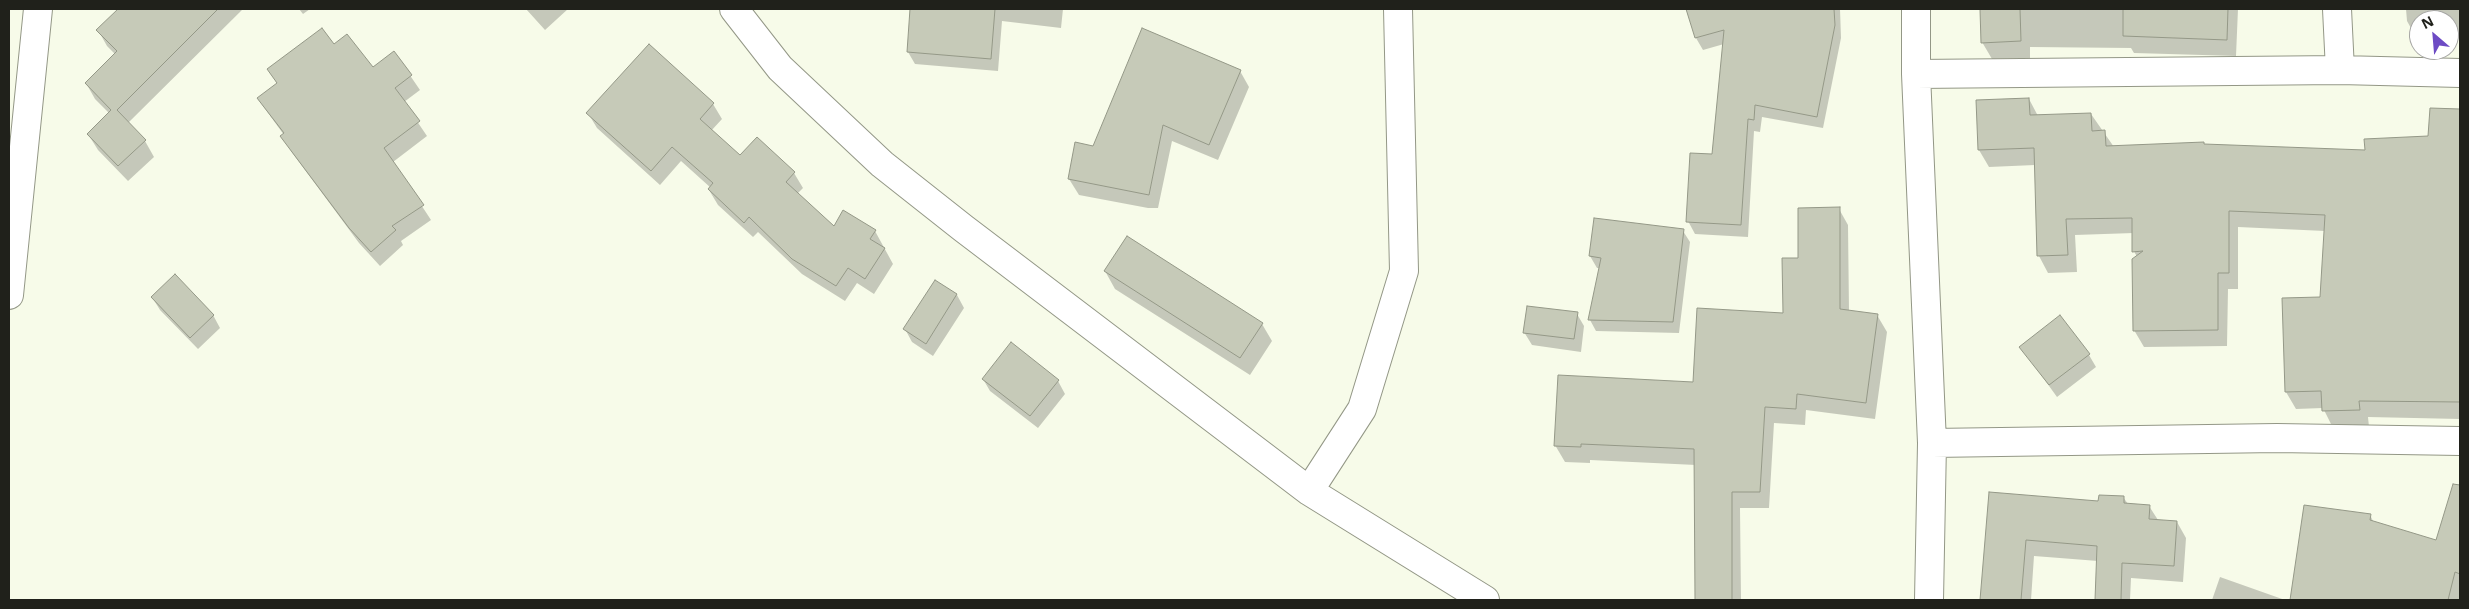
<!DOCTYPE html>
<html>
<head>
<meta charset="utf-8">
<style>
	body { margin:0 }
	#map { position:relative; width:2469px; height:609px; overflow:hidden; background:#f7fbe9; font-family:"Open Sans",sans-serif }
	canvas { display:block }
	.frame { position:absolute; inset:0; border:10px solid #20211b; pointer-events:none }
	.north { position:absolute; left:2409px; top:10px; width:50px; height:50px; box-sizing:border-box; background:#fff; border:1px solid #a6a6a4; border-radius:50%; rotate:333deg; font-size:14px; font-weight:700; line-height:20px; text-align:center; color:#20211b }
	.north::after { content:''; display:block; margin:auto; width:18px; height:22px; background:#6d4bc4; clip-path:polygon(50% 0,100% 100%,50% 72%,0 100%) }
</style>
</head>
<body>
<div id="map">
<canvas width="2469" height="609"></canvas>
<div class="frame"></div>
<div class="north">N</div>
</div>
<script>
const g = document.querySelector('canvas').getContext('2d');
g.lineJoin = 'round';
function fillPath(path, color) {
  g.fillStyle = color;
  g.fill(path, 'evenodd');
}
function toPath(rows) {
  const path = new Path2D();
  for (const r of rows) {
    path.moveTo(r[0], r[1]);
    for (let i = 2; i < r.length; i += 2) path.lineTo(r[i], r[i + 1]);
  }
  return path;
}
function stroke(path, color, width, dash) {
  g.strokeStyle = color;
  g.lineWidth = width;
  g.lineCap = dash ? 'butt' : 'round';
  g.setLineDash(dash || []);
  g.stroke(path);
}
const shadow = toPath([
	[120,9,243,9,128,123,145,141,154,157,128,181,98,150,88,134,109,113,95,99,86,83,116,55,107,46,98,30],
	[299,9,310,9,303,14],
	[526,9,568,9,545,30],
	[912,9,1063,9,1061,28,1002,21,998,71,915,64,908,52],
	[1688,9,1840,9,1841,38,1823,128,1762,117,1760,132,1754,131,1748,237,1695,234,1688,221,1714,155,1724,44,1703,50,1696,38],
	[1981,9,2238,9,2236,56,2134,53,2131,48,2030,47,2030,58,1992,59,1982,42],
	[2406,9,2460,9,2460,36,2449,36,2449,20,2419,20,2419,37,2416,37,2407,21],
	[334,45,372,68,394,52,420,90,404,102,427,136,393,162,431,220,401,241,403,245,380,266,359,243,291,151,282,136,284,135,258,99,277,84,269,69],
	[1240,71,1249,87,1218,160,1172,141,1158,208,1148,208,1079,195,1069,179],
	[2029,99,2038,116,2091,114,2114,147,2205,146,2367,152,2429,137,2431,109,2460,110,2460,419,2368,417,2369,427,2333,428,2323,408,2296,409,2286,392,2321,298,2325,231,2238,227,2238,289,2228,289,2227,346,2144,347,2134,330,2137,257,2134,251,2134,233,2075,235,2077,272,2048,273,2039,256,2035,165,1989,167,1979,150],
	[713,104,722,119,711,131,740,156,794,173,803,188,797,194,834,228,875,231,893,264,874,294,857,283,845,301,802,274,758,232,753,237,718,205,709,190,711,188,681,161,660,185,597,128,588,113],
	[1839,209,1848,225,1849,311,1877,315,1887,332,1875,419,1806,410,1805,425,1774,423,1769,508,1740,508,1741,600,1696,600,1696,465,1590,460,1590,463,1565,462,1555,445,1694,383,1784,314,1799,259],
	[1683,231,1690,242,1679,333,1596,331,1590,320,1600,268,1597,268,1590,256],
	[1105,271,1262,324,1272,341,1250,375,1115,289],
	[935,281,957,295,964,308,933,356,912,342,905,329],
	[152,297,213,315,220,328,198,349,160,310],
	[1577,314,1584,326,1581,352,1532,345,1524,332],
	[2021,347,2089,355,2096,367,2057,397],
	[983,379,1058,381,1065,394,1038,428,990,391],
	[1990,493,2100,502,2123,497,2128,504,2149,506,2158,520,2177,522,2186,538,2183,582,2131,578,2130,600,2097,600,2098,561,2034,556,2031,600,1981,600],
	[2450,498,2460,501,2460,600,2291,600,2305,506,2370,515,2374,523,2437,542],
	[2220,577,2285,600,2212,600]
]);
const building = toPath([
	[118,9,218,9,117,110,146,140,118,166,87,134,111,110,85,83,117,51,96,30,118,9],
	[910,9,995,9,991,59,907,52,910,9],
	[1686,9,1834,9,1835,25,1817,117,1755,105,1754,120,1748,119,1741,225,1686,222,1690,153,1712,154,1724,30,1695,38,1686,9],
	[1980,9,2020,9,2021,41,1981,43,1980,9],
	[2123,9,2228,9,2227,40,2123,36,2123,9],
	[322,28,334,44,347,34,373,67,394,51,412,75,395,88,420,121,384,148,424,205,392,226,396,230,371,252,349,228,280,136,284,133,257,98,277,83,267,69,322,28],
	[1142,28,1241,70,1209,145,1163,125,1149,195,1068,179,1075,142,1093,146,1142,28],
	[649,44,714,103,700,119,740,155,757,137,795,172,786,182,834,226,843,210,876,230,870,239,885,248,865,279,848,268,836,286,792,259,749,217,744,223,708,189,713,183,672,147,651,171,586,113,649,44],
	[2029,98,2030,115,2091,113,2092,131,2105,130,2106,146,2204,142,2204,144,2365,150,2364,139,2428,136,2430,108,2460,109,2460,402,2359,401,2360,410,2322,411,2321,391,2285,392,2282,298,2320,297,2325,215,2229,211,2229,273,2218,273,2218,330,2133,331,2132,259,2143,251,2132,252,2132,218,2066,219,2068,255,2037,256,2034,148,1978,150,1976,100,2029,98],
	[1840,207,1840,309,1878,314,1866,403,1797,394,1796,409,1765,407,1760,492,1732,492,1732,600,1695,600,1694,449,1581,444,1581,447,1554,446,1558,375,1693,382,1697,308,1783,313,1782,258,1798,258,1798,208,1840,207],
	[1594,218,1684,229,1673,322,1588,320,1601,258,1589,256,1594,218],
	[1127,236,1263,323,1240,358,1104,271,1127,236],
	[175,274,214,315,190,338,151,297,175,274],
	[935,280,957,294,926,344,903,329,935,280],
	[1527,306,1578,312,1574,339,1523,333,1527,306],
	[2060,315,2090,354,2049,385,2019,347,2060,315],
	[1011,342,1059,380,1030,416,982,379,1011,342],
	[2453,484,2460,485,2460,574,2455,572,2448,600,2290,600,2304,505,2371,514,2370,520,2436,540,2453,484],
	[1989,492,2098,501,2099,495,2124,496,2124,503,2150,505,2149,519,2177,521,2174,566,2122,563,2121,600,2095,600,2097,546,2026,540,2021,600,1980,600,1989,492]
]);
const minor = toPath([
	[734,9,780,68,882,164,963,228,1309,491,1485,600],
	[1916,9,1916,74,1932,443,1929,600],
	[2337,9,2340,70],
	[1916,74,2340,70,2460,73],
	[9,295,38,9],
	[1932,443,2277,438,2460,441],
	[1309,491,1362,409,1404,271,1398,9]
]);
fillPath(shadow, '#0003');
fillPath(building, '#c6cab8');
stroke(building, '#949887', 1);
stroke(minor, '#939786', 30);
stroke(minor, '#fff', 28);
</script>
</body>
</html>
